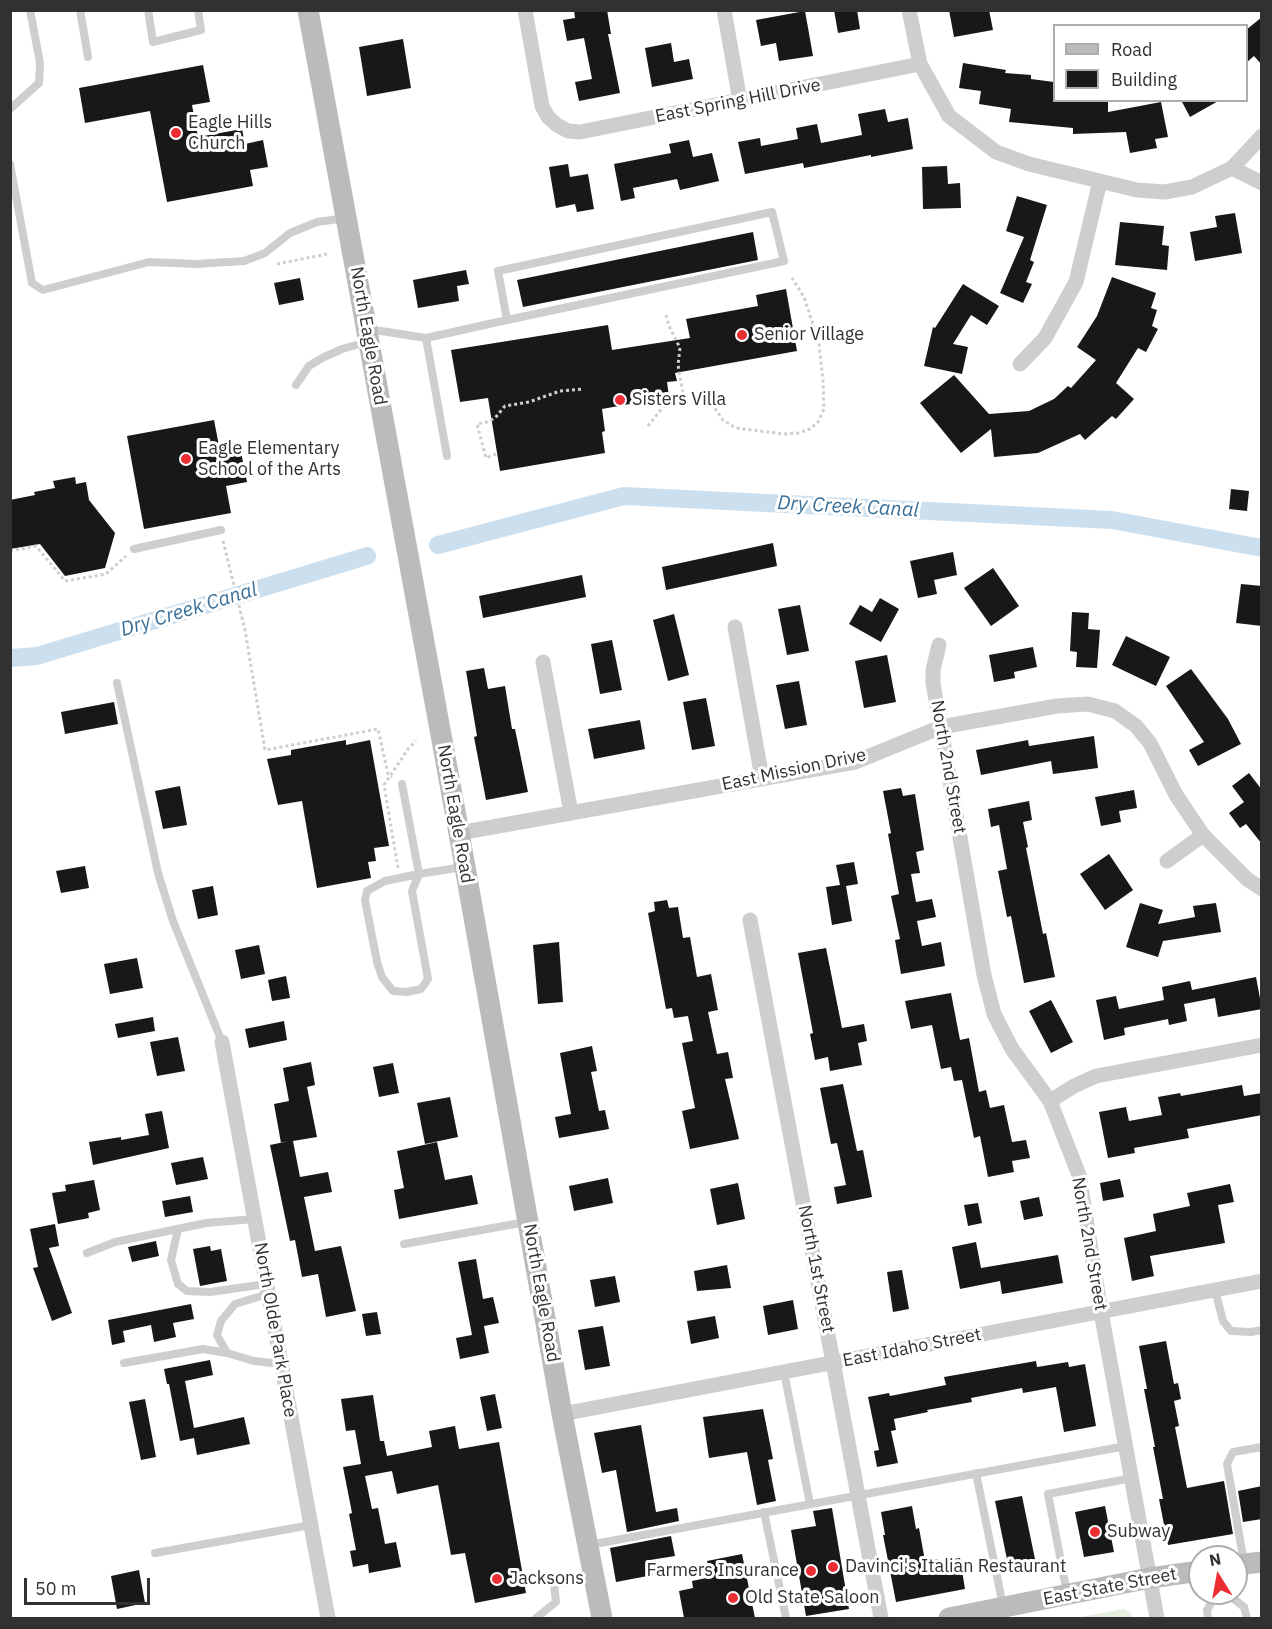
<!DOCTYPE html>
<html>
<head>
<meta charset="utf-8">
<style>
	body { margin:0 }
	#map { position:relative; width:1272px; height:1629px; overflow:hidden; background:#fff; font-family:"IBM Plex Sans",sans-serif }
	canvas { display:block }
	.frame { position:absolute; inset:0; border:12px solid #313131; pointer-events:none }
	.legend { position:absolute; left:1053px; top:24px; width:195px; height:78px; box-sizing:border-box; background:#fff; border:2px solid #adadad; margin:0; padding:8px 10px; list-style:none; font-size:18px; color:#313131 }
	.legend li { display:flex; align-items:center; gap:12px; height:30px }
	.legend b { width:30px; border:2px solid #adadad }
	.north { position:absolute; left:1188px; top:1545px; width:60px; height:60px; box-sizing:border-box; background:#fff; border:2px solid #adadad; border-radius:50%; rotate:349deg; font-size:16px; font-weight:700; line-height:24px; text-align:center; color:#313131 }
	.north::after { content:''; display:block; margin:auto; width:21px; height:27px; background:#ed2d34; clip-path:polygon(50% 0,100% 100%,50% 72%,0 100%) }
	.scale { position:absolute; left:24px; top:1578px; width:126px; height:27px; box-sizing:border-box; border:3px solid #313131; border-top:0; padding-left:8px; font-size:18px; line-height:21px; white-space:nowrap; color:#313131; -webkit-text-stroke:4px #fff; paint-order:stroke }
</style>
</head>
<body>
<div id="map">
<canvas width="1272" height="1629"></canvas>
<div class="frame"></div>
<ul class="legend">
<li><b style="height:8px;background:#bbb"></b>Road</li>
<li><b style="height:16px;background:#181818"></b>Building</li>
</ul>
<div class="north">N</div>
<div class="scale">50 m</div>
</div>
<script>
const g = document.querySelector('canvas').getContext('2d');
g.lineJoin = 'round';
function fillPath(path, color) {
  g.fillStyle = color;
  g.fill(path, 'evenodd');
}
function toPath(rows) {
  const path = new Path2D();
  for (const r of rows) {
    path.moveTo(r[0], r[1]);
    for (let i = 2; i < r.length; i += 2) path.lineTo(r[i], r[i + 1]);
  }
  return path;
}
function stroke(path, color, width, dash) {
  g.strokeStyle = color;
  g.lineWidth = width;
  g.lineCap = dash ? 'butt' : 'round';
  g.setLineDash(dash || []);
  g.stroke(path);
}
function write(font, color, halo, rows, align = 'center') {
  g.font = font + ' "IBM Plex Sans",sans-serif';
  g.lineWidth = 6;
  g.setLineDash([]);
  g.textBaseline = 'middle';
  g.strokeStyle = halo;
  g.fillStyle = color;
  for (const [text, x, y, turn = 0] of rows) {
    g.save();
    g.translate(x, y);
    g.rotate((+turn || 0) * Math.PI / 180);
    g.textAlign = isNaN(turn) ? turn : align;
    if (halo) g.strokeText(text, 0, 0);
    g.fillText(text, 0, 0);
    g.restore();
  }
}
const green = toPath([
	[1124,1609,1131,1613,1132,1618,1075,1618]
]);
const canal = toPath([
	[438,545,624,496,1112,520,1262,548],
	[10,658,37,656,367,556]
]);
const building = toPath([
	[574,10,607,10,611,34,608,34,620,93,579,101,575,82,592,79,584,38,567,41,563,20,575,18],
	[834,10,857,10,860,29,838,33],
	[949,10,989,10,993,30,954,37],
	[805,11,813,56,779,61,776,43,761,46,756,20],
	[1262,17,1262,65,1254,56,1246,63,1246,30],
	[403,39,411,88,367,96,359,47],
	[671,43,674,62,689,59,693,79,652,87,645,48],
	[963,63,1006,70,1005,73,1031,75,1031,79,1054,82,1054,100,1108,100,1108,112,1161,102,1168,137,1155,139,1157,148,1130,153,1126,132,1073,134,1073,128,1009,122,1011,109,979,104,981,91,959,88],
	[203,65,210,102,192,105,198,137,242,129,245,144,263,140,268,167,250,170,253,186,167,202,150,111,85,123,79,88],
	[1181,100,1220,100,1190,117],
	[885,109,888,122,908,118,913,149,871,157,871,155,804,168,803,163,745,174,738,142,760,138,761,146,798,139,796,128,817,124,821,143,862,135,858,114],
	[689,140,693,157,712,153,719,181,680,190,677,179,633,188,635,198,621,201,614,164,671,153,669,144],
	[568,164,570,177,588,174,594,209,577,212,575,204,556,208,549,167],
	[947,166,948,184,960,183,961,208,923,209,922,167],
	[1017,196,1047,205,1030,260,1034,262,1026,282,1032,284,1023,303,1000,293,1024,237,1006,231],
	[1235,213,1242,253,1195,261,1190,232,1217,227,1215,216],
	[1120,222,1164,226,1162,245,1169,246,1167,270,1115,265],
	[753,232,758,260,523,307,517,280],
	[466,270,469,284,457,286,459,301,418,308,413,280],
	[1112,277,1156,293,1151,308,1157,310,1152,326,1158,329,1146,352,1138,348,1116,383,1134,399,1116,419,1112,416,1085,440,1080,434,1038,453,994,457,991,429,961,453,920,403,954,375,989,414,1029,411,1054,399,1068,386,1071,388,1096,360,1077,347,1097,316],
	[300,278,304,300,279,305,274,283],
	[963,284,999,306,987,325,971,315,953,344,968,347,962,374,924,366,933,327,935,328],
	[786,289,797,351,675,373,677,381,667,382,669,397,602,409,605,431,602,432,605,453,500,471,488,398,460,402,451,350,608,325,612,350,690,338,686,319,758,306,756,295],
	[214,420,219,446,239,442,247,482,226,486,231,513,144,529,127,436],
	[75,477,76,484,86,482,89,500,115,533,105,568,65,576,40,544,10,549,10,500,35,495,34,492,55,488,53,481],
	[1231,489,1249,491,1247,511,1229,509],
	[773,543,777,566,666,590,662,567],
	[953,552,957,575,934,580,937,594,918,598,910,561],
	[993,568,1019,606,991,626,964,588],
	[582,575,586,597,483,618,479,596],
	[1241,584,1262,586,1262,626,1236,623],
	[880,598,899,609,881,642,849,624,860,605,872,612],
	[800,605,809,651,787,655,778,609],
	[1072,612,1089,613,1088,629,1100,630,1097,668,1076,667,1077,652,1070,651],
	[674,614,689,675,668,681,653,620],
	[1126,636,1170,657,1156,686,1112,665],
	[612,640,622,690,600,694,591,644],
	[1033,647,1037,667,1014,672,1015,678,994,682,989,655],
	[887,655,896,702,864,708,855,661],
	[484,668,488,689,505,686,512,729,515,729,528,792,486,800,474,737,477,736,466,671],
	[1191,669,1228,719,1241,744,1198,766,1189,750,1204,742,1166,686],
	[799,681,807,725,785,729,776,685],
	[706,698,715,746,692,750,683,702],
	[114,702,118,724,65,734,61,712],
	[640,720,645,749,594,759,588,729],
	[1094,736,1098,768,1053,774,1051,761,981,775,976,750,1028,740,1029,746],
	[346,740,346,745,370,740,389,846,374,848,376,861,368,862,371,878,317,888,302,801,278,805,267,759,291,755,291,750],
	[1249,773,1262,790,1262,844,1246,824,1240,828,1229,813,1244,802,1232,786],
	[180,786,187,825,163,829,155,791],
	[901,788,903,796,915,794,924,850,916,852,920,873,911,874,916,902,932,899,936,917,917,921,922,946,941,942,945,966,901,974,895,940,900,939,891,896,899,894,888,834,891,833,883,791],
	[1134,790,1137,808,1119,811,1121,822,1101,826,1095,797],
	[1029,801,1032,820,1023,822,1028,847,1026,848,1043,934,1046,933,1055,977,1024,983,1011,916,1007,917,998,871,1007,869,999,825,991,827,988,809],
	[1109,854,1133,890,1105,910,1080,874],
	[854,862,858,884,846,886,852,921,832,925,826,887,840,885,836,865],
	[85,866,89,888,61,893,56,871],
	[213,886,218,915,198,919,192,890],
	[667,900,669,908,678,907,683,938,690,937,697,977,711,974,718,1010,708,1012,717,1054,728,1052,733,1078,725,1079,739,1139,690,1149,682,1111,695,1108,682,1043,693,1041,688,1016,674,1018,672,1008,666,1009,648,913,655,911,654,902],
	[1140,903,1163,910,1158,924,1195,917,1193,906,1216,903,1221,932,1163,941,1158,957,1126,947],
	[559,942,563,1002,538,1004,533,945],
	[259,945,265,974,241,979,235,950],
	[826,948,842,1028,864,1024,867,1041,858,1043,862,1065,830,1071,828,1057,815,1060,810,1034,813,1033,798,953],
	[137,958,143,988,110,994,104,964],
	[286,976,290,998,272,1001,268,980],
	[1256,977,1262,1009,1218,1017,1215,998,1184,1004,1187,1021,1169,1025,1168,1019,1124,1028,1125,1035,1104,1040,1096,1000,1116,996,1119,1009,1164,1000,1162,987,1190,981,1192,990],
	[951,993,960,1040,969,1038,979,1092,986,1090,990,1108,1004,1105,1012,1142,1026,1140,1030,1158,1012,1161,1014,1172,988,1177,980,1136,974,1138,962,1080,954,1081,951,1067,941,1069,932,1025,911,1029,905,1001],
	[1051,1000,1073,1042,1051,1053,1029,1011],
	[153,1017,155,1031,118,1038,115,1024],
	[284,1021,287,1040,249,1048,245,1029],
	[178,1037,185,1071,157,1076,150,1042],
	[592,1046,597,1071,591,1072,599,1111,605,1110,609,1129,559,1138,555,1117,571,1114,560,1053],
	[311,1062,315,1085,307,1087,317,1137,293,1141,300,1177,328,1172,332,1192,304,1197,315,1251,341,1246,356,1311,326,1317,318,1274,302,1277,295,1240,290,1241,270,1145,289,1141,281,1143,274,1104,289,1101,283,1068],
	[393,1063,399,1093,379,1097,373,1067],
	[843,1084,857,1151,863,1150,872,1197,837,1204,834,1187,846,1185,837,1143,831,1144,820,1088],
	[1242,1085,1244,1096,1262,1093,1262,1115,1187,1129,1189,1138,1134,1148,1135,1153,1108,1158,1099,1112,1126,1107,1129,1121,1162,1115,1158,1097,1180,1093,1181,1096],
	[450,1097,458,1137,425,1144,417,1103],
	[162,1111,169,1148,93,1165,89,1142,121,1137,121,1140,149,1135,145,1114],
	[437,1142,445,1180,472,1175,478,1204,399,1219,394,1190,404,1188,397,1151],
	[203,1157,208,1179,176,1185,171,1163],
	[608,1178,613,1203,574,1211,569,1186],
	[1120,1179,1124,1197,1103,1201,1100,1183],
	[94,1180,100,1210,88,1213,89,1218,58,1224,52,1193,66,1191,65,1185],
	[738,1183,745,1219,717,1225,710,1189],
	[1230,1184,1234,1202,1218,1205,1225,1243,1150,1256,1154,1276,1132,1281,1124,1238,1156,1231,1153,1214,1190,1206,1187,1193],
	[190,1196,193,1212,165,1217,162,1201],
	[1039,1197,1043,1216,1024,1220,1020,1201],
	[978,1203,982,1223,968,1226,964,1205],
	[55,1224,59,1246,49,1248,72,1313,52,1321,33,1268,38,1267,30,1229],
	[156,1241,159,1256,132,1262,128,1247],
	[976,1242,981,1268,1058,1255,1063,1283,1002,1294,1000,1281,960,1289,952,1247],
	[210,1246,211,1251,221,1249,227,1281,200,1286,193,1249],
	[476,1259,483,1299,493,1297,499,1323,484,1326,489,1353,460,1359,456,1338,472,1335,458,1262],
	[727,1265,731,1288,697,1291,694,1271],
	[902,1270,909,1309,893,1312,887,1272],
	[615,1276,620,1302,595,1307,590,1280],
	[793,1300,798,1329,768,1335,763,1306],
	[191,1304,194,1319,173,1323,176,1337,154,1342,151,1325,123,1331,125,1342,112,1345,108,1320],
	[377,1312,381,1334,366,1336,362,1314],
	[715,1316,719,1338,691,1344,687,1321],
	[603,1326,610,1366,585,1370,578,1330],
	[1166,1341,1174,1384,1178,1383,1181,1399,1174,1401,1179,1426,1175,1427,1187,1488,1224,1481,1233,1534,1168,1545,1159,1499,1163,1499,1153,1447,1155,1447,1144,1389,1147,1389,1139,1346],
	[210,1360,213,1375,185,1381,194,1428,244,1417,250,1444,197,1455,194,1438,180,1441,169,1384,167,1384,164,1369],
	[1036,1361,1037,1367,1068,1362,1069,1367,1085,1364,1096,1426,1064,1432,1056,1387,1023,1393,1022,1388,971,1398,972,1402,927,1410,928,1412,894,1419,896,1430,891,1431,898,1463,877,1467,874,1451,879,1450,868,1397,889,1393,890,1396,946,1385,944,1377],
	[495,1394,502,1428,487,1431,480,1397],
	[373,1395,380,1441,384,1441,387,1456,432,1447,429,1431,455,1426,459,1449,499,1442,526,1593,475,1603,465,1553,451,1555,438,1485,397,1494,392,1471,365,1476,372,1509,378,1508,385,1544,396,1542,401,1567,369,1573,368,1564,353,1567,350,1551,356,1550,349,1514,352,1513,343,1467,361,1464,355,1430,346,1431,341,1399],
	[145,1399,156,1457,141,1460,129,1402],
	[763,1409,773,1459,768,1460,776,1501,757,1505,747,1452,709,1458,703,1417],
	[641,1425,656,1512,677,1508,679,1521,627,1532,616,1470,602,1473,594,1433],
	[1262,1486,1262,1519,1243,1522,1238,1491],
	[1022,1496,1037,1569,1010,1574,995,1501],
	[912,1506,916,1529,919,1528,925,1561,938,1559,938,1562,960,1558,965,1589,896,1602,883,1535,885,1535,881,1512],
	[1105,1506,1114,1552,1084,1557,1075,1512],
	[832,1508,849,1609,806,1616,791,1530,816,1526,813,1511],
	[671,1536,675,1556,650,1560,653,1575,616,1582,610,1548],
	[742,1554,755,1618,684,1618,679,1591,693,1588,692,1581,711,1577,707,1561],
	[139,1570,145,1603,117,1609,111,1576]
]);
const path = toPath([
	[277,264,327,254],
	[666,315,669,326,680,348,678,365,684,399],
	[648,426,666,403,700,396,709,400,723,420,736,428,784,434,798,433,810,429,818,422,824,409,823,381,819,343,804,297,792,278],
	[496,454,486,458,477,424,487,422,495,418,505,406,529,402,560,391,583,389],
	[223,541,245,630,265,750,378,729,388,774,392,777],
	[10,551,36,546,65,581,106,574,126,556],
	[398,868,384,785,408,749,416,741]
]);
const lane = toPath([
	[80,10,88,57],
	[148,10,153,42,201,30,198,10],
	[10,109,39,83,40,63,30,10],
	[10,164,32,283,43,290,149,262,196,264,244,261,265,253,290,233,317,222,346,218],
	[368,329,426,338,507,320,784,261,772,212,498,271,507,320],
	[426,338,447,456],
	[296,385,309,366,322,358,342,349,367,342],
	[134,549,221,530],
	[117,683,158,873,173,921,222,1042],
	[402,784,419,874,385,881,367,891,365,900,377,962,382,977,393,991,407,992,421,989,428,979,412,891,419,874,463,867],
	[178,1229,171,1260,178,1284,187,1291,210,1292,266,1284],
	[404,1244,526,1222],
	[87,1253,115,1242,206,1223,254,1219],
	[1215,1290,1223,1321,1231,1331,1251,1332,1262,1330],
	[268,1294,235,1304,221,1321,217,1335,227,1353,254,1361,281,1364],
	[124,1363,203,1349,227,1353],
	[784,1372,810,1504],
	[976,1473,1003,1606],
	[764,1512,786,1618],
	[589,1545,1126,1446],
	[155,1553,311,1525],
	[1244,1563,1227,1464,1233,1452,1262,1447],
	[1067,1593,1048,1494,1132,1478],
	[1226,1593,1244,1607,1247,1618],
	[536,1618,556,1602,554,1584,591,1578],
	[1208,1618,1207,1610,1217,1593]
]);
const street = toPath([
	[525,10,542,106,548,117,557,125,568,131,580,132,920,64],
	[724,10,740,101],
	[909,10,920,64,949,116,996,152,1029,164,1137,190,1164,192,1192,187,1232,168,1262,136],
	[1232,168,1262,183],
	[1020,364,1045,338,1076,282,1100,181],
	[735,627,762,778],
	[939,645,933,670,933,683,984,975,994,1014,1012,1049,1050,1101,1079,1175,1101,1312,1157,1618],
	[543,662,571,813],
	[459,833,855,762,941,727,1057,706,1088,704,1115,711,1136,726,1150,743,1176,795,1203,835,1247,879,1262,889],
	[1167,861,1203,835],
	[750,920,881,1618],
	[222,1042,328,1618],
	[1050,1101,1074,1086,1096,1076,1262,1045],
	[562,1414,1262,1281]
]);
const secondary = toPath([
	[308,10,459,833,562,1414,602,1618],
	[1236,1565,1262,1562],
	[949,1618,1150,1578,1200,1571]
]);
const markers = [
	[176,133,6,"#ed2d34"],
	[742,335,6,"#ed2d34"],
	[620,400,6,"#ed2d34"],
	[186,459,6,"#ed2d34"],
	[1095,1532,6,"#ed2d34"],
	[833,1567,6,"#ed2d34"],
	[811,1571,6,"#ed2d34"],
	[497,1579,6,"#ed2d34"],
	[733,1598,6,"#ed2d34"]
];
const streetNames = [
	["East Spring Hill Drive",738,101,-11],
	["North Eagle Road",368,336,80],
	["North 2nd Street",948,767,80],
	["East Mission Drive",794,770,-12],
	["North Eagle Road",455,814,80],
	["North 2nd Street",1089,1244,80],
	["North 1st Street",816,1269,79],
	["North Eagle Road",541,1293,80],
	["North Olde Park Place",275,1330,80],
	["East Idaho Street",912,1348,-11],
	["East State Street",1110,1587,-11]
];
const poiNames = [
	["Eagle Hills",188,123],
	["Church",188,144],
	["Senior Village",754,335],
	["Sisters Villa",632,400],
	["Eagle Elementary",198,449],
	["School of the Arts",198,470],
	["Subway",1107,1532],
	["Davinci's Italian Restaurant",845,1567],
	["Farmers Insurance",799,1571,"right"],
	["Jacksons",509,1579],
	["Old State Saloon",745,1598]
];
const waterNames = [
	["Dry Creek Canal",848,507,3],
	["Dry Creek Canal",189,610,-17]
];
fillPath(green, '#e6eedf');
stroke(canal, '#cbdfee', 18);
fillPath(building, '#181818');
stroke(path, '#cecece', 3, [3, 3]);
stroke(lane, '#cecece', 8);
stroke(street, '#cecece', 15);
stroke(secondary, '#bbb', 21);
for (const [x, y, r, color] of markers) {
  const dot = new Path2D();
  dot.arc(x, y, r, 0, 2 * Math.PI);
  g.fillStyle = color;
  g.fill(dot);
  stroke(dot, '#fff', 2);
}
write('18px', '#313131', '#fff', streetNames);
write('18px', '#313131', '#fff', poiNames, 'left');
write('italic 20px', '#3a7098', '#fff', waterNames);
</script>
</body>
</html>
